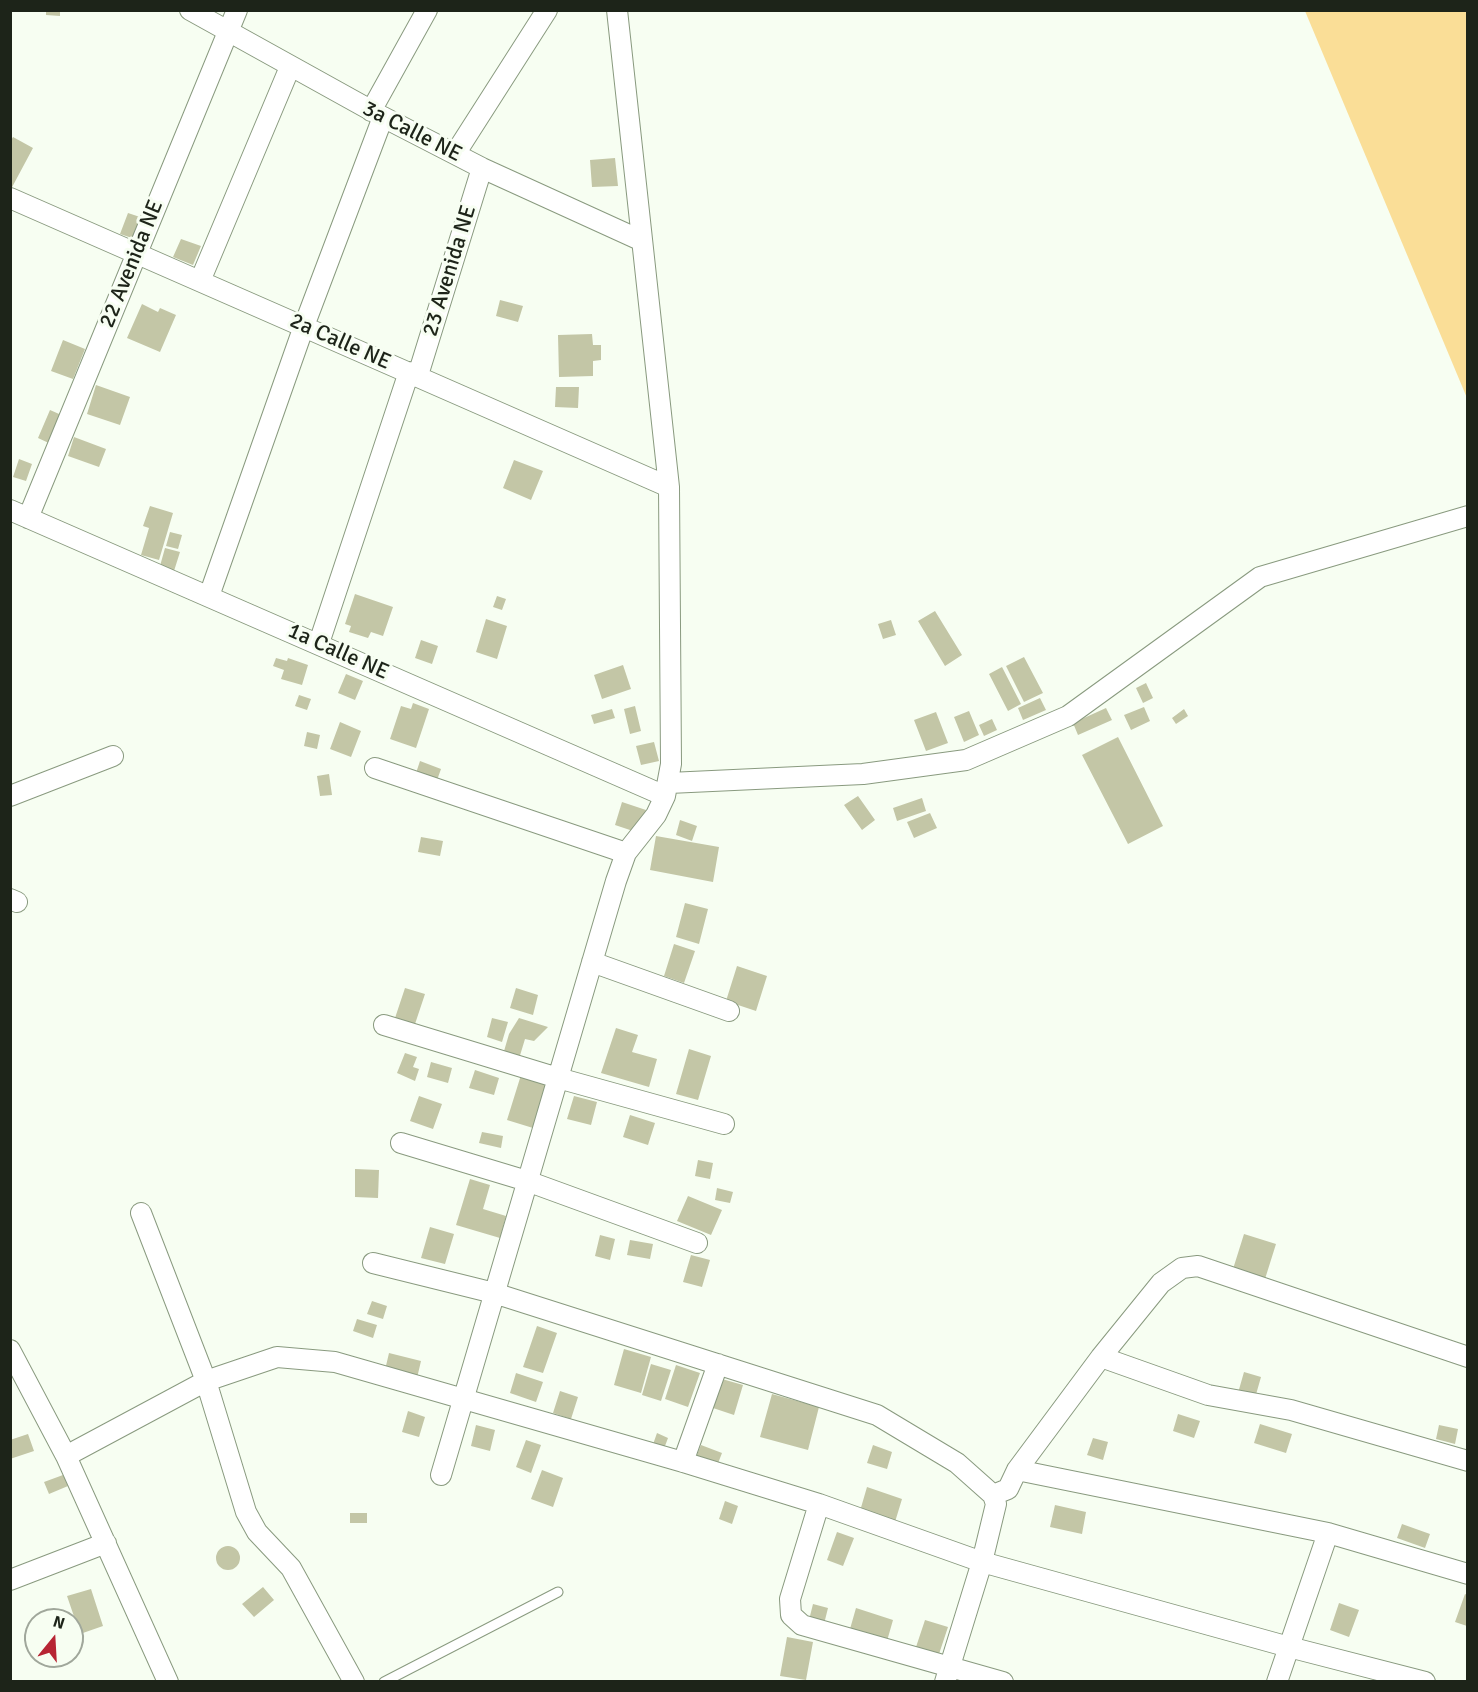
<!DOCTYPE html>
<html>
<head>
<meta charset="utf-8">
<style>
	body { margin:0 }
	#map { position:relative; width:1478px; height:1692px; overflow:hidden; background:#f7fef2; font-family:Signika,sans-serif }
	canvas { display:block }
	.frame { position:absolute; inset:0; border:12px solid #1d2419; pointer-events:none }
	.north { position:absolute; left:24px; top:1608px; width:60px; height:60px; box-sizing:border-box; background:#f7fef2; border:2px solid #a0a79b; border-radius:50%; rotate:18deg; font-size:16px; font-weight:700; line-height:24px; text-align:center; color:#1d2419 }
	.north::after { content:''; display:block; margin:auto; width:21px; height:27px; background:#b72534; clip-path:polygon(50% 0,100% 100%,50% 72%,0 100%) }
</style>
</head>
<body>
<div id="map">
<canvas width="1478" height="1692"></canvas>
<div class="frame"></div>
<div class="north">N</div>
</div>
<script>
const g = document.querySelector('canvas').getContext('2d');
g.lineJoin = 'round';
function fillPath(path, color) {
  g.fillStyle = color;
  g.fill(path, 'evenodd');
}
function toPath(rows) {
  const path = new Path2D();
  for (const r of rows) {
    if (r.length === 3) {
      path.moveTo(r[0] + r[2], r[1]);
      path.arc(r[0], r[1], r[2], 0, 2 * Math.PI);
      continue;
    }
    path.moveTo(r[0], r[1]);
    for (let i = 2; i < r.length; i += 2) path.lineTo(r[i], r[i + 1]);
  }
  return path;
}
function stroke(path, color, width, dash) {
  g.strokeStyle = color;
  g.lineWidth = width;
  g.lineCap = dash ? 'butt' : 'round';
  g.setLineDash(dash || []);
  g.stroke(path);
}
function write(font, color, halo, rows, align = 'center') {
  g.font = font + ' Signika,sans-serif';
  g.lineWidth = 6;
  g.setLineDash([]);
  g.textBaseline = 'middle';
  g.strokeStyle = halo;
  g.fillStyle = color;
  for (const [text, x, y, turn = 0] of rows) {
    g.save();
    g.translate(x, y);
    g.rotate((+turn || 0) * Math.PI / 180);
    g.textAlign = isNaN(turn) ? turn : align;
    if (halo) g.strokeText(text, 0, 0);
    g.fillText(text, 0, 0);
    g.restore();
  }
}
const green = toPath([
	[1305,11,1467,11,1467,398]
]);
const building = toPath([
	[46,10,60,10,60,16,46,15],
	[13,137,33,148,10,191,10,142],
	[615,158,618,186,592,187,590,160],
	[128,213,146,219,138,240,120,234],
	[181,239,201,246,193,265,173,257],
	[500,300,523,306,518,322,496,316],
	[142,304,158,312,160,308,176,315,160,352,127,338],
	[592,334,593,345,601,345,601,360,593,361,593,376,559,377,558,335],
	[63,340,85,349,73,379,51,371],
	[96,385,130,397,120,425,87,414],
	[556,387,579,387,578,408,555,407],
	[50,410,66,417,53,445,38,438],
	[74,437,106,449,99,467,68,456],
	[19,459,32,464,26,481,13,477],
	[514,460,543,471,531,500,503,488],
	[150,506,173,513,159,560,141,555,149,528,143,526],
	[170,532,182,535,178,549,166,546],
	[165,548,180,552,174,571,160,566],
	[355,594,393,607,383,636,371,632,368,638,349,632,351,626,345,624],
	[497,596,506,599,502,610,493,607],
	[935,611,962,655,945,666,918,621],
	[486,619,507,626,497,659,476,652],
	[891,620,896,635,883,639,878,624],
	[421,640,438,646,432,664,415,658],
	[1024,657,1043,693,1024,702,1006,666],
	[276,658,287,661,288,658,308,665,302,685,281,679,284,670,273,666],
	[623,665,631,689,602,699,594,675],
	[1002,667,1021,704,1008,711,989,674],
	[346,674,363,681,355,700,338,693],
	[1146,683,1153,698,1143,703,1136,688],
	[299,695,311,699,307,710,295,706],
	[1040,698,1046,710,1023,720,1018,708],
	[413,703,429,709,416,748,390,739,401,706,411,709],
	[635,706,641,731,630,734,624,709],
	[1144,707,1150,721,1131,730,1124,715],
	[1106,708,1112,720,1078,735,1073,723],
	[612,709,615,718,594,724,591,715],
	[1184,709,1188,716,1176,724,1172,718],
	[969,711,979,735,964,742,954,717],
	[936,712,948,743,926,751,914,720],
	[992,719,997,730,984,736,979,725],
	[340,722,361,731,351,757,330,749],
	[307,732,320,735,317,749,304,746],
	[1118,737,1163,826,1128,844,1082,755],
	[654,742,659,761,641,765,636,746],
	[420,761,441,769,436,783,415,776],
	[329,774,332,795,320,796,317,776],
	[858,796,875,820,862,830,844,805],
	[922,798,926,811,897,821,893,808],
	[622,802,646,810,639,833,615,825],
	[930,813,937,828,914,838,907,822],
	[680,820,697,826,692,841,676,835],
	[656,836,719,847,713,882,650,870],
	[421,837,443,841,440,856,418,852],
	[685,903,708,909,699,944,676,937],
	[674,944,695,951,684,983,664,976],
	[737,966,767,976,756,1011,726,1001],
	[405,988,425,994,415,1024,395,1018],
	[516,988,538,995,533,1015,510,1008],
	[492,1018,508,1022,502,1042,487,1037],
	[519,1018,548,1027,534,1041,525,1039,518,1062,502,1058,509,1034],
	[616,1028,638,1035,632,1052,657,1059,649,1087,601,1073],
	[689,1049,711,1056,698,1100,676,1094],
	[405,1053,417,1057,413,1067,419,1069,415,1081,397,1073],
	[431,1062,452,1068,448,1083,427,1077],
	[475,1070,499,1078,494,1095,469,1088],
	[521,1075,547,1083,533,1128,507,1120],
	[419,1096,442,1104,433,1129,410,1121],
	[574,1096,597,1102,591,1125,567,1119],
	[630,1115,655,1123,648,1145,623,1137],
	[482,1132,503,1136,501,1148,479,1143],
	[698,1160,713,1163,710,1179,695,1176],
	[355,1169,379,1170,378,1198,355,1197],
	[470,1179,490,1185,483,1209,506,1216,500,1238,456,1225],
	[717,1188,733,1192,730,1203,715,1200],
	[688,1196,722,1210,711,1235,677,1221],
	[430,1227,454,1234,445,1264,421,1258],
	[1244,1234,1276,1244,1265,1279,1233,1269],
	[600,1235,615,1239,610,1260,595,1256],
	[630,1240,653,1244,650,1259,627,1255],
	[691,1255,710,1260,702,1287,683,1282],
	[372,1301,387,1306,383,1319,367,1314],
	[357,1319,377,1325,373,1338,353,1331],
	[537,1326,557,1333,543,1373,523,1367],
	[624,1349,651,1357,641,1393,614,1385],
	[389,1353,421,1361,417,1378,385,1370],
	[651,1364,671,1370,661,1401,642,1395],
	[676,1365,700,1373,688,1407,665,1399],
	[1244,1372,1261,1377,1255,1398,1238,1393],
	[516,1373,543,1382,536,1402,510,1393],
	[722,1379,743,1385,734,1415,713,1408],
	[560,1391,578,1397,571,1419,553,1413],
	[772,1394,819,1407,808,1450,760,1437],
	[408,1411,425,1417,419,1437,402,1432],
	[1178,1414,1200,1421,1194,1438,1173,1431],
	[1260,1424,1292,1434,1286,1453,1254,1443],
	[476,1425,495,1430,490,1451,471,1446],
	[1439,1425,1458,1429,1455,1444,1436,1439],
	[657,1433,668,1438,662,1454,651,1450],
	[28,1434,34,1451,10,1459,10,1440],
	[1093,1438,1108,1442,1103,1460,1087,1455],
	[526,1440,541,1445,531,1473,516,1467],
	[701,1445,722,1453,715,1471,694,1462],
	[873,1445,892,1452,887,1469,867,1463],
	[542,1470,563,1478,553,1507,531,1499],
	[63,1475,68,1486,49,1494,44,1482],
	[867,1487,902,1499,895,1522,860,1511],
	[725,1501,738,1506,732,1524,719,1519],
	[1055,1505,1086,1512,1082,1534,1050,1527],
	[350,1513,367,1513,367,1523,350,1523],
	[1402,1524,1430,1534,1425,1548,1397,1538],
	[837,1532,854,1538,843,1566,827,1560],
	[228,1558,12],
	[263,1587,274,1600,254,1617,242,1604],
	[91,1589,103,1626,80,1634,67,1596],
	[1465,1594,1467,1595,1467,1626,1455,1622],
	[1339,1603,1359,1610,1349,1637,1330,1630],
	[813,1604,828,1608,824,1624,809,1620],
	[856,1608,893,1620,887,1641,850,1629],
	[925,1620,948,1627,939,1654,916,1647],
	[787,1637,813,1642,806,1680,780,1676]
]);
const service = toPath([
	[384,1682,558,1592]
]);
const minor = toPath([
	[190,10,383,117,482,168,640,240],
	[371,111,427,10],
	[455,154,547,10],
	[10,198,669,487],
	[200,281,290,67],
	[418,375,482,168],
	[10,510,665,796],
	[28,518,237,10],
	[209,596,304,326,383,117],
	[319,643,409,372],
	[375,768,626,853],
	[669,783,863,774,966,760,1068,716,1260,577,1468,516],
	[10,796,113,756],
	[10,899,17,902],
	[592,962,729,1011],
	[384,1025,558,1078,724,1124],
	[401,1143,527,1181,697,1243],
	[141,1213,206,1381,246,1512,257,1532,291,1568,354,1682],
	[373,1263,494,1293,877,1415,957,1463,993,1495,996,1504,982,1562,945,1682],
	[10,1350,66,1456,168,1682],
	[1101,1357,1208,1395,1291,1410,1468,1461],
	[66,1456,206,1381,277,1357,335,1362,683,1462,819,1504,982,1562,1289,1647,1425,1682],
	[683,1462,718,1364],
	[1017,1470,1328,1533,1468,1574],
	[441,1475,616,881,626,853,656,815,665,796,671,764,669,487,617,10],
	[993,1495,1008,1489,1017,1470,1101,1357,1161,1283,1182,1268,1198,1266,1468,1357],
	[819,1504,790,1599,791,1615,802,1625,1003,1682],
	[10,1580,106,1543],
	[1277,1682,1328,1533]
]);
const streetNames = [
	["3a Calle NE",412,132,27],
	["22 Avenida NE",132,264,-68],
	["23 Avenida NE",450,271,-73],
	["2a Calle NE",340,342,24],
	["1a Calle NE",338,652,24]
];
fillPath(green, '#fade97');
fillPath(building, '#c3c6a6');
stroke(service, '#899a7f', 11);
stroke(minor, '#899a7f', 22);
stroke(service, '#fff', 9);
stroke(minor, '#fff', 20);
write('22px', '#1d2419', '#f7fef2', streetNames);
</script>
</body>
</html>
